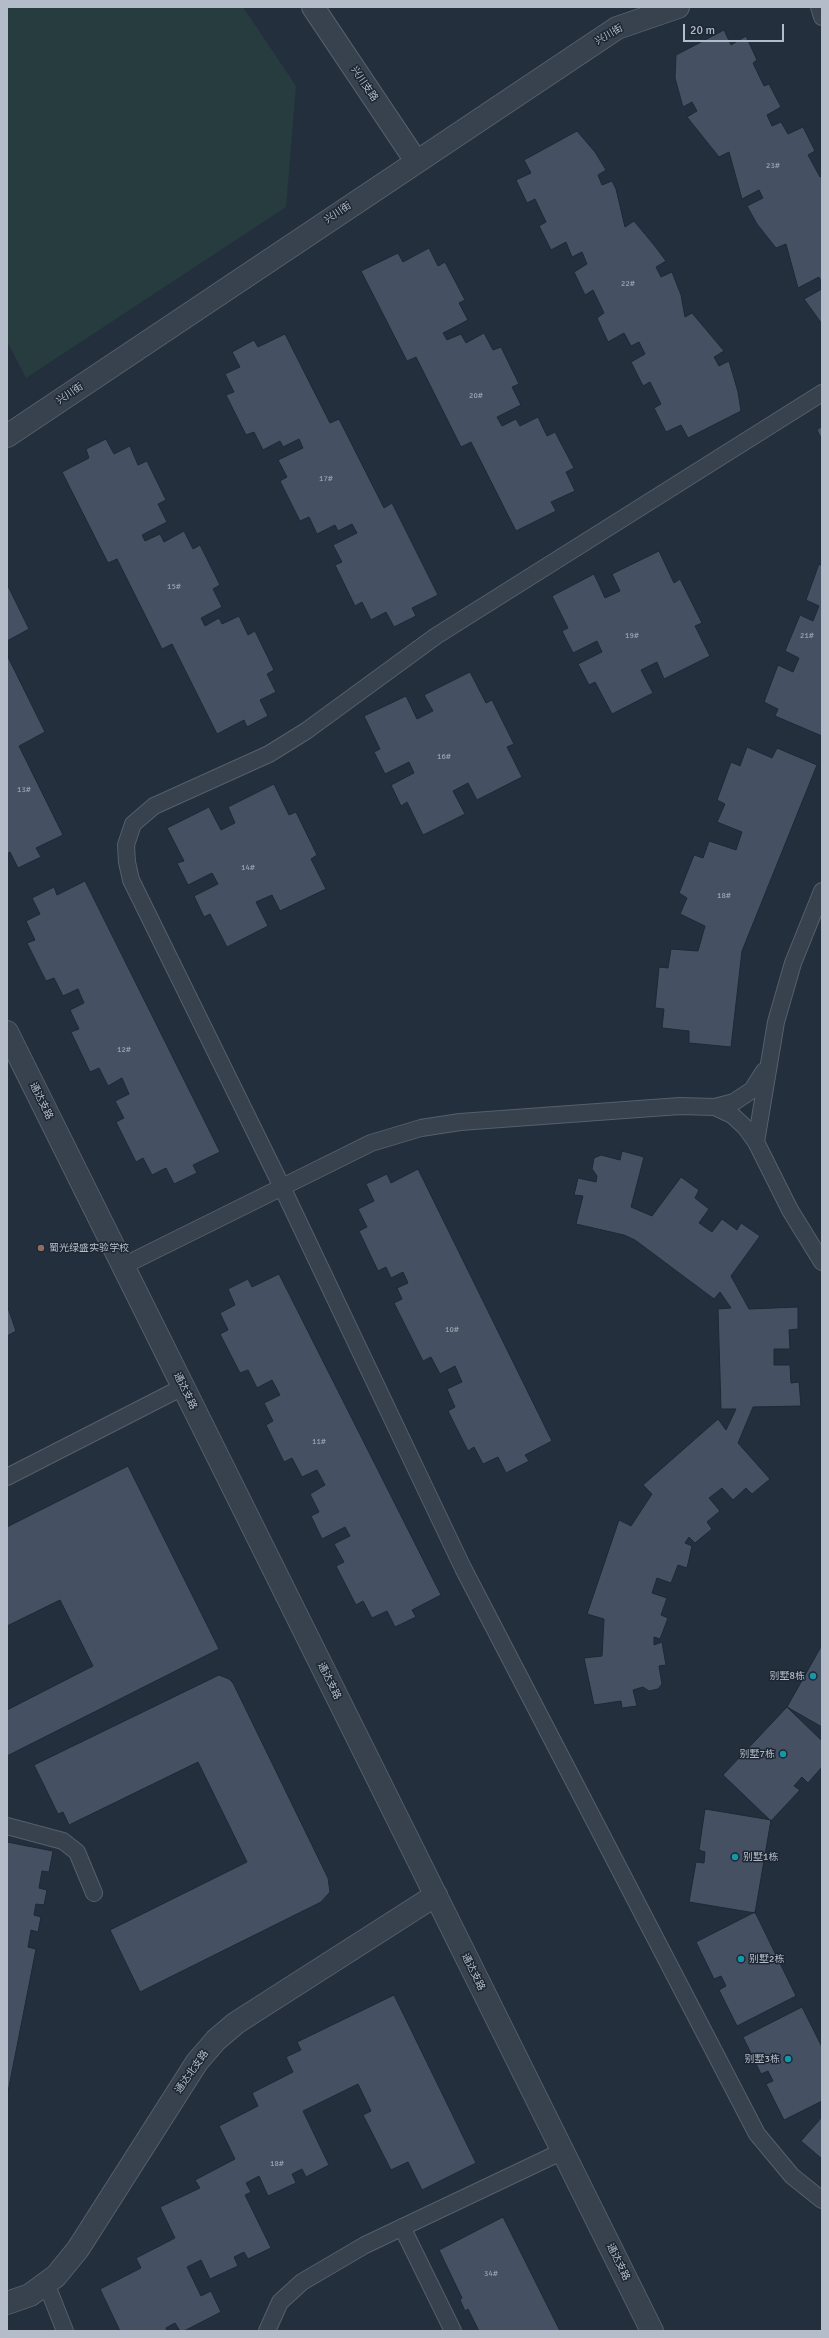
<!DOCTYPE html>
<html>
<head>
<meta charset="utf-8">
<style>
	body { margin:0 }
	#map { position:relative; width:829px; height:2338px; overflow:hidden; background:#242f3e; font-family:Signika,sans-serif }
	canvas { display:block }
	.frame { position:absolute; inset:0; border:8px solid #b4bcc9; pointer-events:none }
	.scale { position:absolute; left:683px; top:24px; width:101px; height:18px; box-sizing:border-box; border:2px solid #b4bcc9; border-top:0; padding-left:5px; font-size:12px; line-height:14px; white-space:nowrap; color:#b4bcc9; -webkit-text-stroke:3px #1d2633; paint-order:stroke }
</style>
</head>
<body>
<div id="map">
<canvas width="829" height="2338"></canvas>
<div class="frame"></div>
<div class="scale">20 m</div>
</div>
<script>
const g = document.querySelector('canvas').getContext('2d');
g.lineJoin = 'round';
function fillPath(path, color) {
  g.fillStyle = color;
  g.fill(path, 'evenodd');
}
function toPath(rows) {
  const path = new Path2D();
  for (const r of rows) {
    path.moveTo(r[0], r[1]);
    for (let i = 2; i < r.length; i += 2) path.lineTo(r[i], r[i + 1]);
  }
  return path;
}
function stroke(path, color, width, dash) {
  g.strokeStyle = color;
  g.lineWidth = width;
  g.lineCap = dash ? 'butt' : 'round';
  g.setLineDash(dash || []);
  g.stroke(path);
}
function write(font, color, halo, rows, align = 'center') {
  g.font = font + ' Signika,"Noto Sans SC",sans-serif';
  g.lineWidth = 3;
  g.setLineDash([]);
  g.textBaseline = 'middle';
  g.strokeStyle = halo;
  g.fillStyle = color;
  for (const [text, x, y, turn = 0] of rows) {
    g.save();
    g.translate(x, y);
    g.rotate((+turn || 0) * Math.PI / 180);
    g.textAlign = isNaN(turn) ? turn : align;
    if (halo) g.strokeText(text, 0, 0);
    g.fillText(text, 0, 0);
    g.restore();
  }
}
const green = toPath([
	[7,7,243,7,296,86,286,207,26,378,7,341]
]);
const building = toPath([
	[724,30,731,45,746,36,757,60,753,63,764,86,769,84,781,107,767,115,772,126,781,122,788,134,803,127,815,151,808,155,820,177,822,176,822,284,819,277,798,288,786,244,776,248,757,224,747,206,763,198,759,190,742,199,729,152,719,157,687,117,697,111,692,102,683,107,675,78,676,55,724,30],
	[577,131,595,152,606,170,598,175,602,185,612,181,616,189,625,227,634,221,654,245,666,261,656,267,661,277,672,272,681,295,685,317,692,313,724,351,714,357,719,366,729,361,738,392,741,411,688,438,681,425,666,432,654,408,661,404,650,382,643,386,631,362,645,354,639,342,631,346,624,333,608,342,597,318,604,313,593,290,585,295,574,272,587,264,582,252,572,257,566,242,551,250,539,226,546,222,535,199,527,203,516,180,531,173,524,160,577,131],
	[429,248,438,266,445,262,465,300,459,303,468,320,443,333,447,340,461,334,466,343,484,333,493,350,501,347,519,384,512,387,521,405,497,417,502,426,516,419,520,426,538,417,547,436,555,432,574,468,566,472,575,491,551,502,556,511,516,531,471,442,461,447,416,357,407,361,361,271,398,253,403,262,429,248],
	[822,289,822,324,804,299,822,289],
	[285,334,330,423,339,419,384,508,392,503,438,595,412,608,416,616,394,627,386,612,371,620,362,602,355,606,335,565,342,562,333,545,357,533,352,524,338,531,335,525,317,534,309,517,300,521,280,481,287,477,278,460,303,448,299,439,283,447,280,441,263,450,254,432,246,435,226,395,234,392,225,374,240,367,232,352,254,340,258,347,285,334],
	[822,426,822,440,817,430,822,426],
	[106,439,114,454,130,446,138,465,147,461,166,500,158,504,167,522,142,535,145,541,160,534,164,542,184,531,193,549,200,545,220,585,213,589,222,607,201,618,205,626,219,618,222,624,239,616,248,635,255,631,274,670,267,674,276,692,260,700,268,716,247,727,244,720,217,734,172,644,162,649,117,559,108,563,62,472,89,458,86,449,106,439],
	[659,551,674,583,680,579,702,623,695,626,710,656,664,679,657,662,641,670,653,693,612,714,595,682,589,685,578,664,602,652,597,641,573,653,562,631,568,628,552,596,594,574,605,598,620,591,612,574,659,551],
	[819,564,822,566,822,736,775,716,778,709,764,702,778,665,793,672,799,658,785,651,800,615,813,621,819,606,806,600,819,564],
	[7,584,29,629,7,641,7,584],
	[7,655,45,732,19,746,63,835,36,848,41,857,18,868,10,852,7,854,7,655],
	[470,672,486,703,492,700,514,744,507,747,522,777,477,800,468,783,453,791,465,814,423,835,407,802,401,806,391,785,414,773,409,762,385,774,374,752,380,749,364,716,406,696,417,719,433,711,424,695,470,672],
	[747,747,772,758,777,748,817,765,742,951,731,1047,689,1043,689,1031,662,1028,664,1009,655,1008,659,967,668,968,671,949,698,951,705,926,680,914,687,898,679,893,694,855,703,858,709,841,736,850,742,832,717,822,725,804,717,800,731,762,740,766,747,747],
	[274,784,289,815,296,812,317,855,311,859,326,889,280,911,272,895,256,902,268,926,227,947,210,914,204,917,194,896,218,884,212,873,188,885,177,863,184,861,167,828,209,807,221,830,235,823,228,807,274,784],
	[85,881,220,1152,193,1165,197,1173,174,1184,166,1168,152,1175,143,1158,136,1162,116,1122,124,1118,115,1101,129,1094,122,1078,108,1086,99,1068,90,1072,71,1032,79,1029,70,1010,84,1003,78,989,63,996,54,978,46,981,27,943,35,940,26,921,40,914,32,898,54,887,57,895,85,881],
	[622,1151,644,1157,631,1207,652,1216,681,1177,699,1190,695,1198,709,1209,699,1223,712,1232,722,1219,737,1230,741,1223,760,1236,731,1276,749,1309,798,1307,798,1329,789,1330,790,1349,774,1349,774,1365,790,1365,791,1383,799,1382,801,1406,753,1407,738,1443,770,1479,752,1494,746,1488,733,1500,722,1488,709,1498,720,1511,707,1522,712,1529,695,1543,689,1537,685,1543,692,1546,687,1568,678,1565,671,1583,657,1578,652,1593,667,1598,661,1615,668,1618,660,1639,654,1637,654,1645,662,1642,666,1665,659,1666,662,1684,658,1689,649,1691,643,1687,633,1690,637,1706,622,1708,621,1701,594,1705,584,1658,602,1656,604,1619,587,1614,619,1520,631,1526,652,1494,643,1485,718,1419,726,1430,736,1409,721,1409,718,1309,731,1308,720,1292,714,1299,635,1240,624,1235,576,1224,583,1196,574,1195,578,1178,596,1182,597,1176,592,1169,594,1158,601,1155,620,1160,622,1151],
	[418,1169,552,1441,525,1455,529,1461,506,1473,498,1457,483,1464,474,1447,468,1451,448,1411,455,1407,447,1389,462,1382,455,1366,440,1374,431,1357,423,1361,394,1303,402,1299,397,1288,408,1283,403,1272,391,1278,386,1267,378,1271,359,1231,367,1227,358,1209,374,1201,366,1184,387,1174,391,1183,418,1169],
	[279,1274,441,1595,412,1610,416,1617,395,1627,387,1611,372,1618,363,1601,356,1605,336,1566,344,1562,334,1544,350,1536,345,1527,322,1539,311,1516,319,1512,310,1494,325,1485,317,1470,302,1477,292,1458,284,1462,266,1425,273,1421,264,1403,280,1395,272,1380,257,1388,248,1370,240,1373,220,1334,228,1330,220,1313,235,1305,228,1289,248,1279,252,1287,279,1274],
	[7,1305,16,1331,7,1336,7,1305],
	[128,1466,219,1649,7,1756,7,1710,93,1666,60,1600,7,1626,7,1527,128,1466],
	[822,1645,822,1727,787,1707,822,1645],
	[219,1675,229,1679,233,1683,328,1878,330,1892,321,1902,140,1992,110,1930,247,1862,198,1762,69,1825,63,1812,58,1814,34,1765,219,1675],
	[787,1707,822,1741,822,1767,808,1783,802,1777,794,1786,800,1790,771,1821,723,1775,787,1707],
	[705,1809,771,1820,755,1913,689,1902,696,1862,704,1863,705,1852,699,1850,705,1809],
	[7,1842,53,1851,49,1872,42,1871,39,1888,47,1890,44,1905,36,1904,34,1915,41,1917,38,1932,31,1930,28,1947,36,1949,7,2097,7,1842],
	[755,1912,796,1996,737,2026,719,1990,726,1986,721,1976,714,1979,696,1942,755,1912],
	[394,1995,476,2163,422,2190,408,2162,391,2170,363,2115,371,2111,358,2084,303,2111,329,2165,306,2177,302,2169,292,2174,296,2183,268,2196,259,2176,246,2183,251,2192,245,2195,271,2248,248,2259,244,2252,234,2257,238,2266,210,2279,201,2260,187,2267,201,2296,211,2291,221,2312,184,2331,180,2331,175,2323,166,2328,167,2331,120,2331,100,2289,141,2268,136,2258,175,2238,160,2207,200,2188,195,2180,235,2159,219,2126,258,2106,252,2093,293,2072,286,2057,301,2050,297,2042,394,1995],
	[802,2007,822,2047,822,2101,784,2120,766,2084,773,2081,768,2071,761,2074,743,2037,802,2007],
	[822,2117,822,2159,801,2141,822,2117],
	[503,2217,560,2331,479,2331,468,2309,465,2311,460,2300,462,2298,439,2250,503,2217]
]);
const service = toPath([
	[819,7,822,17],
	[822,393,436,636,306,731,269,754,154,806,133,824,126,845,127,862,131,880,282,1187,463,1568,757,2134,792,2176,822,2200],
	[715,1107,734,1102,752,1090,764,1071],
	[756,1142,776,1022,793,963,822,891],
	[123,1266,371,1143,421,1128,460,1122,680,1106,715,1107,732,1115,746,1128,756,1142,790,1210,822,1262],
	[7,1477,183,1387],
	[7,1826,63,1841,77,1852,94,1893],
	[402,2227,453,2331],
	[46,2283,65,2331],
	[267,2331,280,2302,302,2282,365,2245,563,2151]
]);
const minor = toPath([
	[313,7,416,161],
	[7,436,617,28,678,7],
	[7,1032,652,2331],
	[7,2303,30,2295,56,2276,78,2249,197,2062,216,2040,236,2023,436,1895]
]);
const markers = [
	[41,1248,4,"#8d6e63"],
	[813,1676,4,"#0f9aa8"],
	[783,1754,4,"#0f9aa8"],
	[735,1857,4,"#0f9aa8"],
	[741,1959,4,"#0f9aa8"],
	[788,2059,4,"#0f9aa8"]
];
const numberNames = [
	["23#",773,166],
	["22#",628,284],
	["20#",476,396],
	["17#",326,479],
	["15#",174,587],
	["19#",632,636],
	["21#",807,636],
	["16#",444,757],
	["13#",24,790],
	["14#",248,868],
	["18#",724,896],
	["12#",124,1050],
	["10#",452,1330],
	["11#",319,1442],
	["18#",277,2164],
	["34#",491,2274]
];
const streetNames = [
	["兴川街",609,35,-30],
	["兴川支路",364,84,56],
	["兴川街",338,213,-34],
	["兴川街",70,394,-34],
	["通达支路",41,1101,64],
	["通达支路",185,1391,64],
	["通达支路",329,1681,64],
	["通达支路",473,1972,64],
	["通达北支路",192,2072,-55],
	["通达支路",618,2262,64]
];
const poiNames = [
	["蜀光绿盛实验学校",49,1248],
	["别墅8栋",805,1676,"right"],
	["别墅7栋",775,1754,"right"],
	["别墅1栋",743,1857],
	["别墅2栋",749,1959],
	["别墅3栋",780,2059,"right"]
];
fillPath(green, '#263c3f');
fillPath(building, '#455162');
stroke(building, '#1f2835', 1);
stroke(service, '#565f6c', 18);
stroke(minor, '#565f6c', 24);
stroke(service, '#38414e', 16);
stroke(minor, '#38414e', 22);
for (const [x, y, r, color] of markers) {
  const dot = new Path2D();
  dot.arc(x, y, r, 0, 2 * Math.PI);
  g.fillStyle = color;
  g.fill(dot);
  stroke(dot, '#1d2633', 1.5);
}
write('8px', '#98a1af', null, numberNames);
write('10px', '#b4bcc9', '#1d2633', streetNames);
write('10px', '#b4bcc9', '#1d2633', poiNames, 'left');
</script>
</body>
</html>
